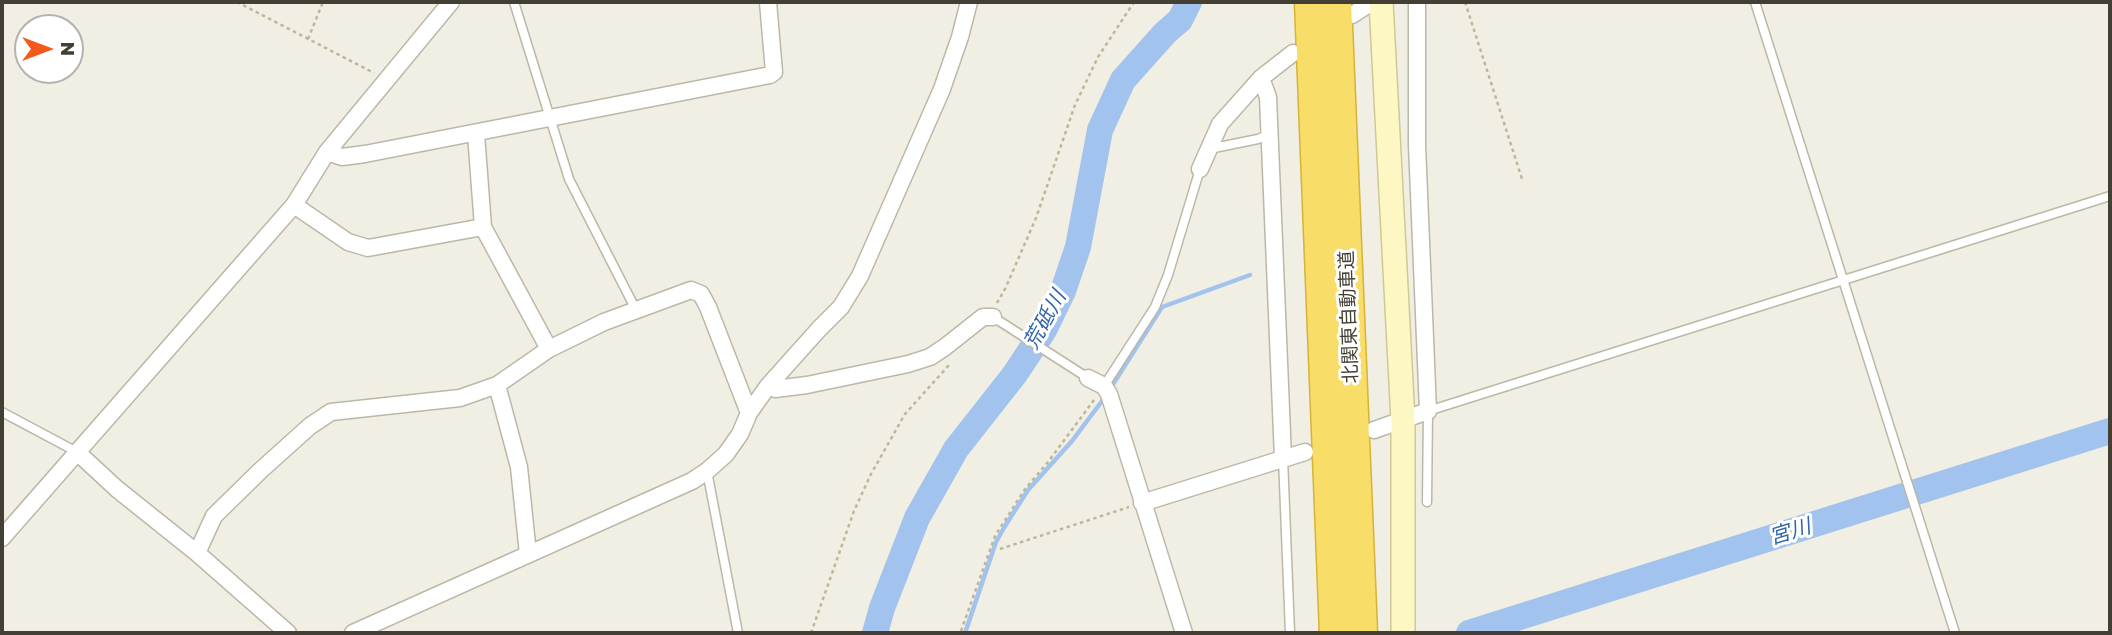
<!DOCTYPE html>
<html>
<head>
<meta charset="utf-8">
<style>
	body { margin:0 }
	#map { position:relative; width:2112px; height:635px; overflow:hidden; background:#f1efe4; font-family:"Golos Text",sans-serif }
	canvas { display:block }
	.frame { position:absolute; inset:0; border:4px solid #433f34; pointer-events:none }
	.north { position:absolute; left:14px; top:14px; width:70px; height:70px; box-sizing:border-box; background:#fff; border:2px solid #b4b2ae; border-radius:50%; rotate:90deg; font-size:19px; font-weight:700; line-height:28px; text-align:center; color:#433f34 }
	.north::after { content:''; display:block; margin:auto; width:24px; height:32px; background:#f25a1b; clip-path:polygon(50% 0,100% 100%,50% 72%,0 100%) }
</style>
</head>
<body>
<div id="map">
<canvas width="2112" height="635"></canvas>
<div class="frame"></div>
<div class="north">N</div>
</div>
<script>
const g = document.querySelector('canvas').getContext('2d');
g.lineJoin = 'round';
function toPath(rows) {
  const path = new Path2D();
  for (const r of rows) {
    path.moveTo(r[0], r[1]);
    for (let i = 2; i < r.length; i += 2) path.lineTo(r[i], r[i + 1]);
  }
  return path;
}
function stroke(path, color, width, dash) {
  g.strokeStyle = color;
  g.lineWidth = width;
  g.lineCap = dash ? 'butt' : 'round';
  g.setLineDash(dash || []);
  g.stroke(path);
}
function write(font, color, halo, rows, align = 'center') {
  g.font = font + ' "Golos Text","Noto Sans JP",sans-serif';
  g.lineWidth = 6;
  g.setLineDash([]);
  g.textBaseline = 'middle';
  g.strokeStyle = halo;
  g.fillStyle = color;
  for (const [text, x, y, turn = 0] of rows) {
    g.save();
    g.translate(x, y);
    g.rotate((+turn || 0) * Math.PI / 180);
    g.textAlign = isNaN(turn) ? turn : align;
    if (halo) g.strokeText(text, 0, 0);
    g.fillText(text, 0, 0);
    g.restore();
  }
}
const stream = toPath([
	[1110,389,1162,307,1250,275],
	[965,633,996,542,1005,526,1028,490,1072,441,1105,397]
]);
const river = toPath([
	[875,633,882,608,917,518,956,449,1015,374,1044,330,1063,291,1078,247,1100,130,1123,80,1165,33,1180,20,1189,2],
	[1469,633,2110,431]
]);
const path = toPath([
	[237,2,374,73],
	[1465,2,1523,182],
	[308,39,323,2],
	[997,303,1006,287,1036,218,1075,105,1098,57,1134,2],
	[1000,549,1129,507],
	[961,631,995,536,1025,489,1048,462,1094,400],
	[811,633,854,511,871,474,905,414,950,364]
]);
const lane = toPath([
	[514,2,569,179,636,310],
	[1755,2,1955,633],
	[1209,149,1258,139,1270,134],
	[993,317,1088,378],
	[1104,386,1155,307,1168,275,1200,169],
	[2,412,77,452],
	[1283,458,1290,633],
	[707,471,738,633],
	[1427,502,1428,411,2110,196]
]);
const street = toPath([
	[1352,15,1372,2],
	[1261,78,1268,97,1283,458],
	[476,134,483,227],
	[327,152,342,157,365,154,770,75,774,72,768,2],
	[1200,169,1220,124,1261,78,1293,53],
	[294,205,348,242,368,248,483,227,549,349],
	[1088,378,1104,386,1109,394,1184,633],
	[497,385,519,467,528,554],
	[768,386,775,389,807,385,908,364,930,357,945,347,983,317,993,317],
	[1374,430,1428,411,1417,145,1417,2],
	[77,452,117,489,197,553,288,633],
	[1142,503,1305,452],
	[2,538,294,205,327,152,451,2],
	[197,553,214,516,261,470,310,426,331,412,460,398,497,385,549,349,604,322,691,290,701,294,708,307,749,413],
	[353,633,692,481,707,471,726,454,740,434,749,413,768,386,819,329,841,307,860,276,942,89,960,37,969,2]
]);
const secondary = toPath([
	[1381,2,1403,421,1403,633]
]);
const highway = toPath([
	[1310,2,1335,633],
	[1336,2,1362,633]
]);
const streetNames = [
	["北関東自動車道",1349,317,-92]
];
const waterNames = [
	["荒砥川",1045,320,-61],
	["宮川",1790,532,-17]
];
stroke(stream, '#a2c3ed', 4.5);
stroke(river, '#a2c3ed', 26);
stroke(lane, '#bcb8a7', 11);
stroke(street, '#bcb8a7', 19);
stroke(secondary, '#d0c995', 26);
stroke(highway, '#d7b338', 33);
stroke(path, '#beb699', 2.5, [3.5, 3.5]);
stroke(lane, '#fff', 8);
stroke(street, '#fff', 16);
stroke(secondary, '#fcf7c3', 23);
stroke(highway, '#f8dd68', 30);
write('19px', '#433f34', '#fff', streetNames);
write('italic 21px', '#3266aa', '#fff', waterNames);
</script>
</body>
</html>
